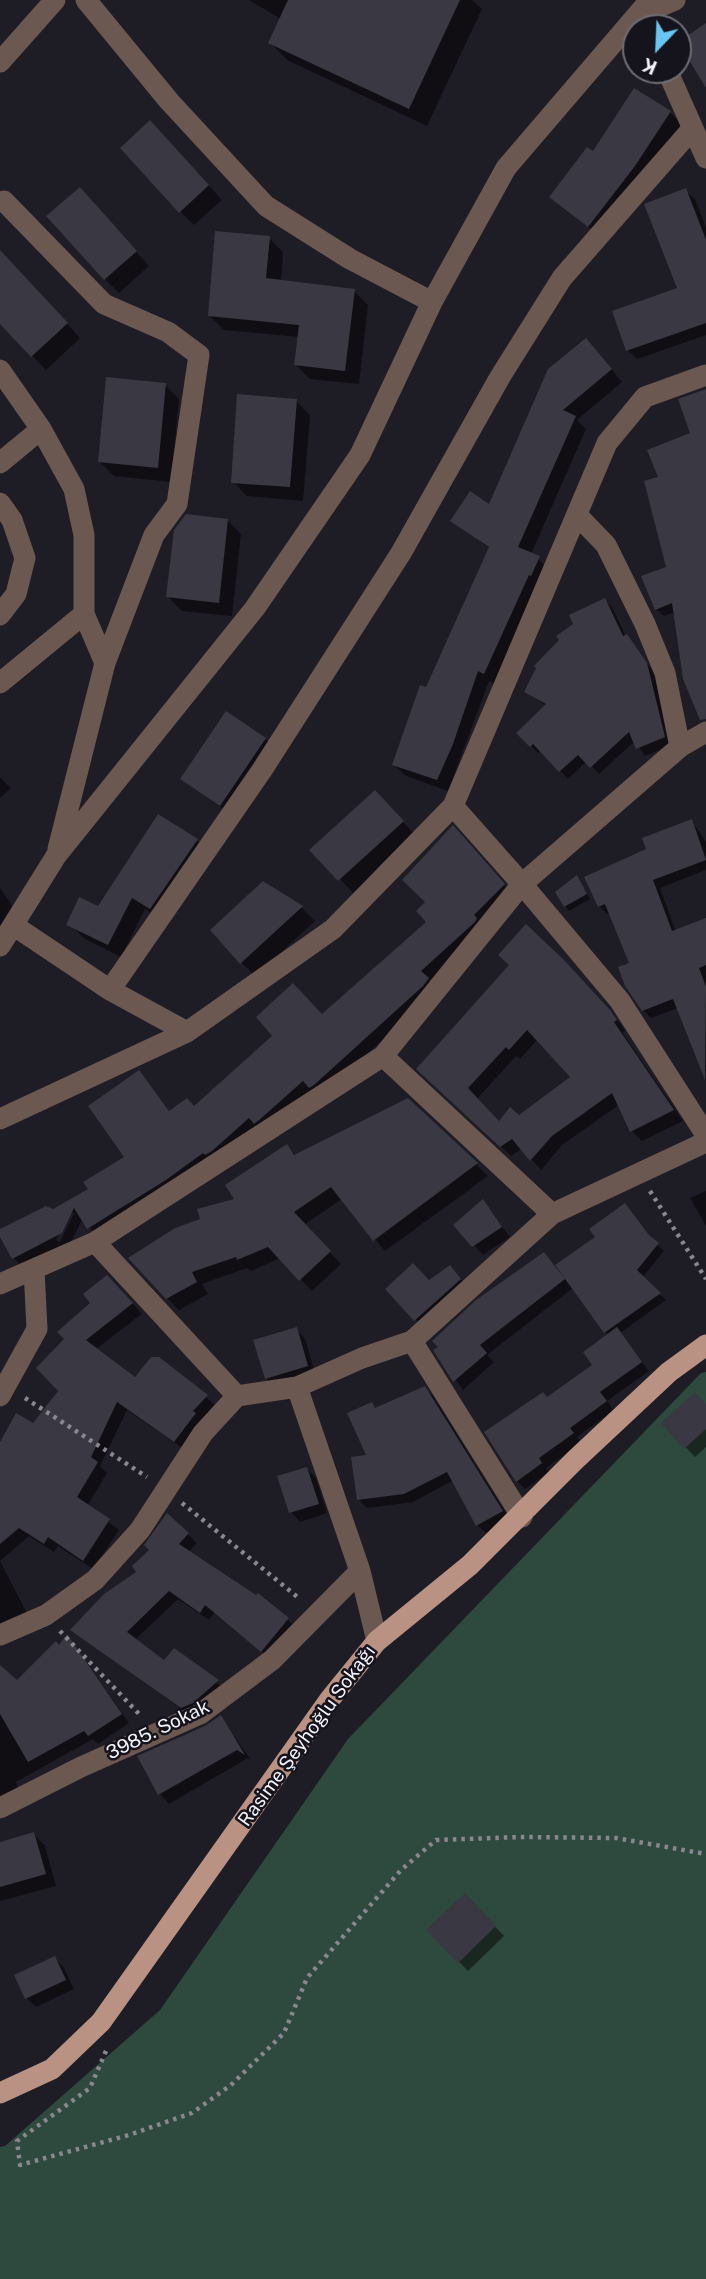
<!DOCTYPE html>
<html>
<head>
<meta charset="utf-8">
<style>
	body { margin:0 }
	#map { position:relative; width:706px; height:2279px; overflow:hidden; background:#1e1c25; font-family:"Public Sans",sans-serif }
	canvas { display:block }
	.north { position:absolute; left:622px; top:14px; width:70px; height:70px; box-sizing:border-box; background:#15131b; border:2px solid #6f6d74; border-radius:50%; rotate:203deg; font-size:19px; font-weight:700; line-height:28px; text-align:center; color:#f5f3fa }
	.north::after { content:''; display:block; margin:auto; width:24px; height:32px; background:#69c4f1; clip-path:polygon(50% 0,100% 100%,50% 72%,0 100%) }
</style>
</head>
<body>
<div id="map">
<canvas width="706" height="2279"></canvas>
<div class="north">K</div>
</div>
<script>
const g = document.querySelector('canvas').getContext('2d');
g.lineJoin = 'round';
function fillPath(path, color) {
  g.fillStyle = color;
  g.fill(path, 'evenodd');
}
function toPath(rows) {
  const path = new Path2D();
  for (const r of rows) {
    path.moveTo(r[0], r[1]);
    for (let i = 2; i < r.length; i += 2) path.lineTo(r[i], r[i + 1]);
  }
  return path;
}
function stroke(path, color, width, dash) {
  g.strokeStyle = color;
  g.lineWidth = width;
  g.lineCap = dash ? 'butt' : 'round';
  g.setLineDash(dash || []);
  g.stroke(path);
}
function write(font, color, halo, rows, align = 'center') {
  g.font = font + ' "Public Sans",sans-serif';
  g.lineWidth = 5;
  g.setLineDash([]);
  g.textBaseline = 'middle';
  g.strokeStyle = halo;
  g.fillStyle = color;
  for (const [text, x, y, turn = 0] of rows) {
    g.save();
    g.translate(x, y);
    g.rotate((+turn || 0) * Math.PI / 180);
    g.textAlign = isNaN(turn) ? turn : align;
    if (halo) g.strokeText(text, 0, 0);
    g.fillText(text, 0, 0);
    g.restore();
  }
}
const green = toPath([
	[706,1372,706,2279,0,2279,0,2147,5,2146,160,2010,348,1739,701,1373]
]);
const shadow = toPath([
	[249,0,472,0,482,9,427,126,287,60,270,42,281,19],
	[670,112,681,124,646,178,601,237,552,197],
	[164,136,222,200,194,225,180,211],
	[685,190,695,199,706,228,706,335,637,359,628,350,679,289],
	[93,203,149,266,119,293,105,279],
	[269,238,283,252,281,282,354,291,368,305,359,384,310,379,296,365,300,337,224,330,210,316],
	[0,266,21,273,80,338,46,370,0,322],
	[597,351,622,382,577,420,586,429,531,554,550,569,496,684,489,681,448,791,406,776,394,765,490,549,453,521,490,507],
	[165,385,179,399,171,482,114,476,100,462],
	[706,391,706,709,675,612,664,616,656,609,668,568,660,478,692,434],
	[296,401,310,415,303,501,247,496,233,482],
	[227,520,241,534,232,616,182,611,168,597],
	[604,600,612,607,626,637,654,672,671,745,645,756,635,741,599,774,587,761,568,779,541,751,538,753,518,733,546,706,526,691],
	[265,739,274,748,230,814,182,779],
	[0,777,11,788,0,798],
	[389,806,416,836,353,893,340,879],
	[159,816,197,841,210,853,163,921,145,909,121,957,85,939,72,927,99,908],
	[692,821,706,842,706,870,660,888,676,932,706,936,706,1073,678,1008,651,1018,643,1010,631,964,611,912,607,914,599,906,648,850],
	[462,837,513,895,484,931,429,981,437,989,432,995,323,1094,97,1237,83,1218,71,1242,23,1267,13,1258,0,1231,53,1211,90,1190,127,1157,139,1072,170,1112,195,1108,322,1016,428,922,427,903],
	[70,1213,74,1213,60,1242,56,1240],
	[577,878,590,899,569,911,565,906],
	[264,883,302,908,315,921,255,976,241,962],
	[0,888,13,907,0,930],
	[573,971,620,1023,625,1031,622,1032,683,1121,642,1141,632,1131,619,1105,562,1145,541,1170,522,1149,511,1156,428,1078],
	[538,1039,573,1077,518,1117,499,1123,477,1099,516,1056,520,1059],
	[408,1100,488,1176,385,1251,342,1199,304,1225,341,1264,312,1291,280,1258,251,1271,247,1268,202,1284,208,1294,179,1310,167,1298,202,1220,237,1201,287,1146,296,1156],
	[706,1191,706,1226,690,1198],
	[482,1201,510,1237,483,1255,474,1245],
	[598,1238,652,1240,664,1251,642,1278,666,1300,620,1333,649,1371,607,1401,614,1410,577,1437,581,1443,546,1468,549,1472,525,1489,517,1481,548,1399,594,1365,609,1336,573,1288,487,1355,494,1362,463,1390,436,1351,544,1254,556,1267],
	[450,1267,468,1288,424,1328,387,1289,429,1283],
	[117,1286,142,1314,96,1349,135,1379,206,1397,216,1406,185,1450,127,1410,100,1466,107,1473,87,1506,119,1530,93,1569,58,1546,54,1552,29,1536,0,1561,30,1619,0,1634,0,1446,34,1425,61,1391,41,1371],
	[296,1329,305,1339,316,1376,276,1387,266,1378],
	[424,1388,433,1396,510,1520,486,1533,477,1525,454,1480,413,1502,367,1508,358,1499,368,1456,371,1404,377,1409],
	[706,1406,706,1447,695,1457,663,1423],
	[307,1469,316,1478,327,1513,300,1522,291,1512],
	[167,1515,197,1543,188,1552,256,1597,258,1595,297,1628,271,1659,214,1613,209,1620,178,1599,135,1640,165,1663,174,1650,226,1690,191,1716,72,1630,138,1572],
	[68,1636,129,1723,98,1744,93,1739,16,1782,20,1795,0,1802,0,1677,17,1682,60,1647],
	[221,1717,251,1760,248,1758,169,1804,160,1794,139,1757,206,1728],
	[34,1834,45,1846,56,1886,0,1901,0,1843],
	[465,1896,504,1936,468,1971,428,1930],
	[55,1958,64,1968,74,1989,36,2007,26,1998]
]);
const building = toPath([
	[288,0,460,0,409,109,268,43],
	[706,23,706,88,678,42],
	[634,88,671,111,635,166,588,227,549,197,587,147,593,151],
	[150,120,209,185,179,213,120,148],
	[80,187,137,251,104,280,46,216],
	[686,188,706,240,706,323,626,351,612,311,677,288,644,204],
	[215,231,270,236,266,278,355,289,345,371,294,365,299,325,208,316],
	[0,250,68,323,31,357,0,324],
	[586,338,612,369,563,410,576,416,518,547,540,556,531,576,529,575,484,674,478,671,453,744,437,780,392,765,420,685,426,687,489,547,450,521,470,491,489,504,548,369],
	[106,377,166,383,158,468,98,462],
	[706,389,706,719,700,720,683,679,672,603,655,610,641,576,666,567,644,481,658,477,647,450,690,433,678,399],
	[237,394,297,399,290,487,231,483],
	[186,514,228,519,219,603,166,597,174,530],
	[605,598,623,636,627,634,647,663,665,737,636,749,629,732,590,768,578,755,559,772,533,744,530,747,516,733,546,704,524,692,536,668,534,666,559,640,556,636,573,624,569,615],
	[226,711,266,738,220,806,180,779],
	[375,790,404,821,338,881,309,850],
	[158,814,198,839,150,909,132,898,108,945,66,925,79,897,98,906],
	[692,819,706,860,653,880,672,931,706,918,706,965,699,968,706,987,705,1080,673,999,642,1011,625,986,618,967,629,963,605,904,598,907,584,877,646,849,642,838],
	[453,825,505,884,474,915,477,918,475,922,421,971,429,978,423,986,314,1085,309,1088,303,1081,258,1121,254,1124,249,1118,212,1151,205,1155,203,1153,166,1180,87,1229,74,1208,62,1233,12,1259,0,1237,0,1229,46,1206,53,1209,88,1189,83,1182,124,1157,88,1106,139,1070,169,1111,187,1098,194,1106,272,1036,256,1017,293,983,322,1014,426,922,416,911,425,902,402,880],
	[577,875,587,894,564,907,555,892],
	[263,881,303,906,240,964,210,930],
	[526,924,563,959,611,1011,617,1020,614,1022,674,1110,630,1132,612,1093,552,1136,530,1161,512,1139,500,1147,416,1069,509,965,498,955],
	[527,1030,570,1077,519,1115,510,1107,499,1121,468,1088,506,1047,509,1050],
	[408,1098,478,1163,373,1241,331,1187,294,1212,331,1251,299,1281,268,1247,237,1260,236,1257,192,1272,197,1282,166,1299,128,1258,175,1228,200,1219,197,1209,234,1199,225,1185,287,1144,294,1155],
	[483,1199,502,1227,472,1247,453,1225],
	[625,1203,649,1235,659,1243,637,1270,661,1293,604,1333,555,1265,595,1237,589,1229],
	[544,1252,565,1279,480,1345,487,1353,453,1382,433,1350,438,1347,432,1341,476,1300],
	[413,1263,429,1280,450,1265,461,1279,414,1321,385,1289],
	[107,1275,133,1303,86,1340,135,1377,151,1357,159,1357,208,1395,193,1411,196,1413,174,1442,117,1402,91,1457,98,1462,77,1497,110,1519,83,1561,48,1537,44,1544,19,1528,0,1544,0,1442,16,1413,33,1423,58,1391,36,1368,64,1339,57,1332,90,1303,83,1294],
	[297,1327,308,1366,265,1379,253,1340],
	[617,1327,642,1362,600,1392,607,1401,570,1428,574,1433,539,1458,542,1463,516,1482,484,1432,543,1392,547,1397,592,1365,583,1352],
	[425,1386,503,1511,476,1526,447,1472,404,1494,357,1500,351,1457,366,1455,347,1413,372,1402,375,1408],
	[695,1392,706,1404,706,1429,684,1449,661,1423],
	[307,1467,319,1504,289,1513,277,1476],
	[167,1513,189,1533,179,1544,256,1595,258,1593,289,1618,261,1652,205,1605,200,1613,169,1591,127,1632,164,1660,174,1648,219,1680,193,1703,181,1708,70,1630,104,1594,136,1572,132,1566,149,1550,144,1545],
	[67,1634,122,1714,88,1736,84,1731,28,1762,0,1714,0,1665,17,1680,56,1641,59,1645],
	[221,1715,245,1755,237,1750,158,1795,137,1756,205,1726],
	[34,1832,46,1874,0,1887,0,1842],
	[465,1893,496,1926,458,1963,426,1930],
	[55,1956,66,1980,25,1999,14,1975]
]);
const path = toPath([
	[650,1191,706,1279],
	[25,1398,147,1477],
	[182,1503,300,1599],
	[60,1631,141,1716],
	[106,2051,90,2088,17,2141,20,2165,129,2135,192,2113,231,2085,284,2033,307,1978,401,1870,436,1840,521,1837,616,1838,706,1854]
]);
const minor = toPath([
	[86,0,169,101,266,206,350,259,432,302],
	[637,16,675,0],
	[0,62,55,0],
	[667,70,706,158],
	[4,201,104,304,168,332,199,355,177,504,154,535,105,663],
	[0,370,41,429,74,489,84,535,84,614,105,663,58,849],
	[0,463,41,429],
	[0,503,12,520,25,558,16,594,0,615],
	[578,516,606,545,645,624,665,673,680,747],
	[0,683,84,614],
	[453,806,522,884,620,1001,706,1135],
	[13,925,110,990,187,1032],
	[0,946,56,856,255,608,360,455,432,302,506,168,650,0],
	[110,990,262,770,401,553,500,377,562,278,692,129],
	[383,1056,552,1214],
	[0,1119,187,1032,333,929,453,806,607,443,645,397,706,375],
	[95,1242,237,1396],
	[0,1284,95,1242,383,1056,522,884,680,747,706,732],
	[412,1341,522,1517],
	[297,1387,360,1571,377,1641],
	[0,1396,37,1329,34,1269],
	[0,1635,46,1615,95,1580,140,1530,203,1433,237,1396,297,1387,362,1358,412,1341,552,1214,706,1142],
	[0,1808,81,1767,200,1714,272,1660,360,1571]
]);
const major = toPath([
	[0,2093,52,2069,101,2022,330,1699,377,1641,470,1565,575,1460,669,1372,706,1345]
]);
const streetNames = [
	["3985. Sokak",158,1730,-26],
	["Rasime Şeyhoğlu Sokağı",307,1736,-54]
];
fillPath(green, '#2e493d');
fillPath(shadow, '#0007');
fillPath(building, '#3a3842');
stroke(path, '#89878f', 4.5, [3.5, 5]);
stroke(minor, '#6b5851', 21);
stroke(major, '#ba9284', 21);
write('19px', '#f5f3fa', '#15131b', streetNames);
</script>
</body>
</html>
